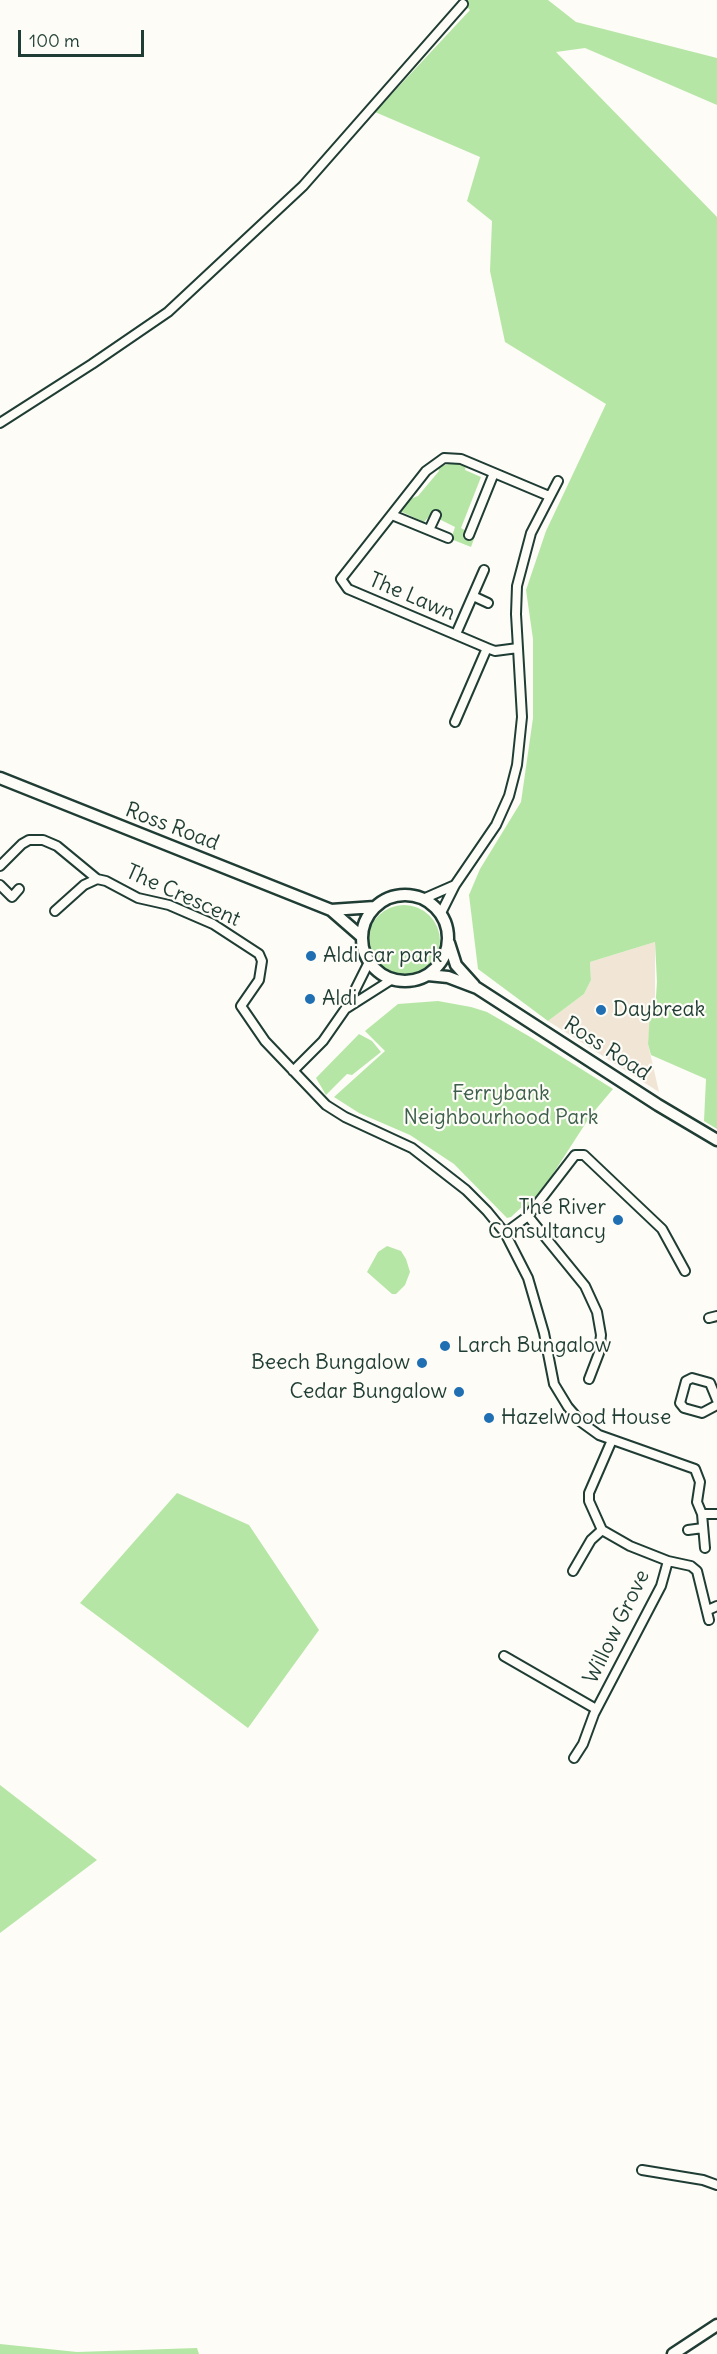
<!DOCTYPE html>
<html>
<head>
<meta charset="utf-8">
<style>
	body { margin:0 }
	#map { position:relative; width:717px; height:2354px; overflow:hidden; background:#fdfcf7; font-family:Delius,sans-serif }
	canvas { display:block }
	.scale { position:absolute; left:18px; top:30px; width:126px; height:27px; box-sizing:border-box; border:3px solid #1f3d34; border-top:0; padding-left:8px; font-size:18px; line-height:21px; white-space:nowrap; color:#1f3d34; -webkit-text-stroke:4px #fdfcf7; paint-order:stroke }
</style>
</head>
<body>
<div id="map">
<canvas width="717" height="2354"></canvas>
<div class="scale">100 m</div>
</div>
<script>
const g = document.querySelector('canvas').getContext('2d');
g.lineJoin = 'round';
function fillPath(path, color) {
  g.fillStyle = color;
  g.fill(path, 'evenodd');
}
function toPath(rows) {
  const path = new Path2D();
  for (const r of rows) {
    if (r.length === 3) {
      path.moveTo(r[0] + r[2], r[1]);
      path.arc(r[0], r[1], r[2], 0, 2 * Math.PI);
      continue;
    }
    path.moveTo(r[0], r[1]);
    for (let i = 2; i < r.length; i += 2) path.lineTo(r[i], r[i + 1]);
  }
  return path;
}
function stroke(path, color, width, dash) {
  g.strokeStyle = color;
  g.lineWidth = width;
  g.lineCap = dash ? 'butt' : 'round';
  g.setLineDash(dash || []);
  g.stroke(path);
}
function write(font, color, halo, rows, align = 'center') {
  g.font = font + ' Delius,sans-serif';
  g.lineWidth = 4.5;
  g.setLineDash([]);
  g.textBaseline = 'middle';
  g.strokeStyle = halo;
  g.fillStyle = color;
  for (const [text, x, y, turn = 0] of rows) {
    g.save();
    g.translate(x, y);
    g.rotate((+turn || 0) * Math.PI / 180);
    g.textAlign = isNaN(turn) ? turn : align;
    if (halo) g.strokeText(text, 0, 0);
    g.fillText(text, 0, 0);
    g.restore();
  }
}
const built = toPath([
	[655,942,655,1012,651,1012,648,1044,659,1092,548,1021,584,994,591,980,590,962]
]);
const green = toPath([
	[460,0,548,0,576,22,717,58,717,105,585,48,556,52,717,217,717,1129,704,1121,706,1079,651,1055,648,1044,650,1012,655,1012,657,982,655,942,590,962,591,980,584,994,548,1021,478,969,469,895,480,869,521,802,533,718,533,639,526,590,546,531,606,404,505,342,490,271,492,221,467,201,480,157,375,112,470,10],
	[456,462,466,465,465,470,481,477,461,528,475,536,471,547,451,539,455,527,439,519,437,512,434,511,424,522,400,511,410,499,418,496,439,471,438,467],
	[404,941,36],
	[438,1001,471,1007,487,1012,532,1038,613,1089,591,1115,549,1180,527,1207,524,1205,511,1217,507,1218,454,1164,410,1135,359,1113,334,1097,385,1051,365,1031,398,1004],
	[359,1034,372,1041,381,1052,352,1075,347,1074,326,1095,316,1078],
	[387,1246,401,1251,406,1259,410,1272,405,1285,396,1294,392,1294,367,1272,378,1252],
	[177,1493,249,1525,319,1630,248,1728,80,1603],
	[0,1785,97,1860,0,1933],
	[0,2344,77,2352,197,2348,199,2354,0,2354]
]);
const street = toPath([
	[0,423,92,364,168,312,303,186,463,4],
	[392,515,448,538],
	[429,530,436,515],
	[469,535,494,473],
	[473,596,488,603],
	[456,634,484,570],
	[518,648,495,651,487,648,348,589,341,579,426,471,444,458,461,459,549,496],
	[455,722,487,648],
	[0,866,22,844,29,840,43,840,57,846,97,879,106,881,138,898,169,905,213,924,259,954,262,961,259,980,241,1006,265,1041,326,1105,345,1117,412,1148,466,1190,487,1211,505,1233,528,1278,544,1333,554,1384,568,1407,581,1422,599,1435,695,1469,700,1482,697,1502,702,1514,705,1548],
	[0,885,12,897,19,889],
	[423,899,455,885],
	[55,911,84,885,97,879],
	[441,913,455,885,496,825,509,796,517,765,522,717,516,614,517,586,531,533,558,481],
	[347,1008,391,980],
	[293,1071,323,1041,346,1008,369,962],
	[528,1216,585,1286,597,1312,601,1335,599,1353,589,1379],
	[505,1233,528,1216,575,1155,584,1155,662,1229,685,1271],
	[709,1318,717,1316],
	[717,1400,710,1383,692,1378,686,1381,680,1403,684,1408,702,1413,717,1405],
	[612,1440,589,1493,589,1501,602,1530,630,1546,668,1561,691,1566,697,1571,709,1620],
	[702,1514,717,1514],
	[688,1530,703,1528],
	[573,1571,591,1540,602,1530],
	[708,1610,717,1606],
	[504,1656,596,1709],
	[574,1758,583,1744,594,1714,661,1586,668,1561],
	[642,2170,703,2180,717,2185]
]);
const secondary = toPath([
	[0,778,331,910,362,937],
	[405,938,43],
	[331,910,375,907],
	[449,943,456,965,474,985],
	[428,975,448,977,477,988,658,1105,717,1140],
	[673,2354,717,2325]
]);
const markers = [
	[311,956,6,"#1f6fb2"],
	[310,999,6,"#1f6fb2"],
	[601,1010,6,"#1f6fb2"],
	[618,1220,6,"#1f6fb2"],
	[445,1346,6,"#1f6fb2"],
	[422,1363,6,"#1f6fb2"],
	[459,1392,6,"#1f6fb2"],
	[489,1418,6,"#1f6fb2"]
];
const streetNames = [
	["The Lawn",412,597,23],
	["Ross Road",172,827,21],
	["The Crescent",183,896,24],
	["Ross Road",607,1049,33],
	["Willow Grove",617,1627,-64]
];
const poiNames = [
	["Aldi car park",323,956],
	["Aldi",322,999],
	["Daybreak",613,1010],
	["The River",606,1208,"right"],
	["Consultancy",606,1232,"right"],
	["Larch Bungalow",457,1346],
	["Beech Bungalow",410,1363,"right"],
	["Cedar Bungalow",447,1392,"right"],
	["Hazelwood House",501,1418]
];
const parkNames = [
	["Ferrybank",501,1094],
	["Neighbourhood Park",501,1118]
];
fillPath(built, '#f1e5d5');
fillPath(green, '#b6e6a5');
stroke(street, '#1f3d34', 12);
stroke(secondary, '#1f3d34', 15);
stroke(street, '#fdfcf7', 8);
stroke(secondary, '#fdfcf7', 10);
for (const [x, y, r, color] of markers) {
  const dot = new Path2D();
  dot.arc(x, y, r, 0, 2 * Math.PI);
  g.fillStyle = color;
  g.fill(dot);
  stroke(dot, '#fdfcf7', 2);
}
write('21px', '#1f3d34', '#fdfcf7', streetNames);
write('21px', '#1f3d34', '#fdfcf7', poiNames, 'left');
write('21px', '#3d5f4b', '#fdfcf7', parkNames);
</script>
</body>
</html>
